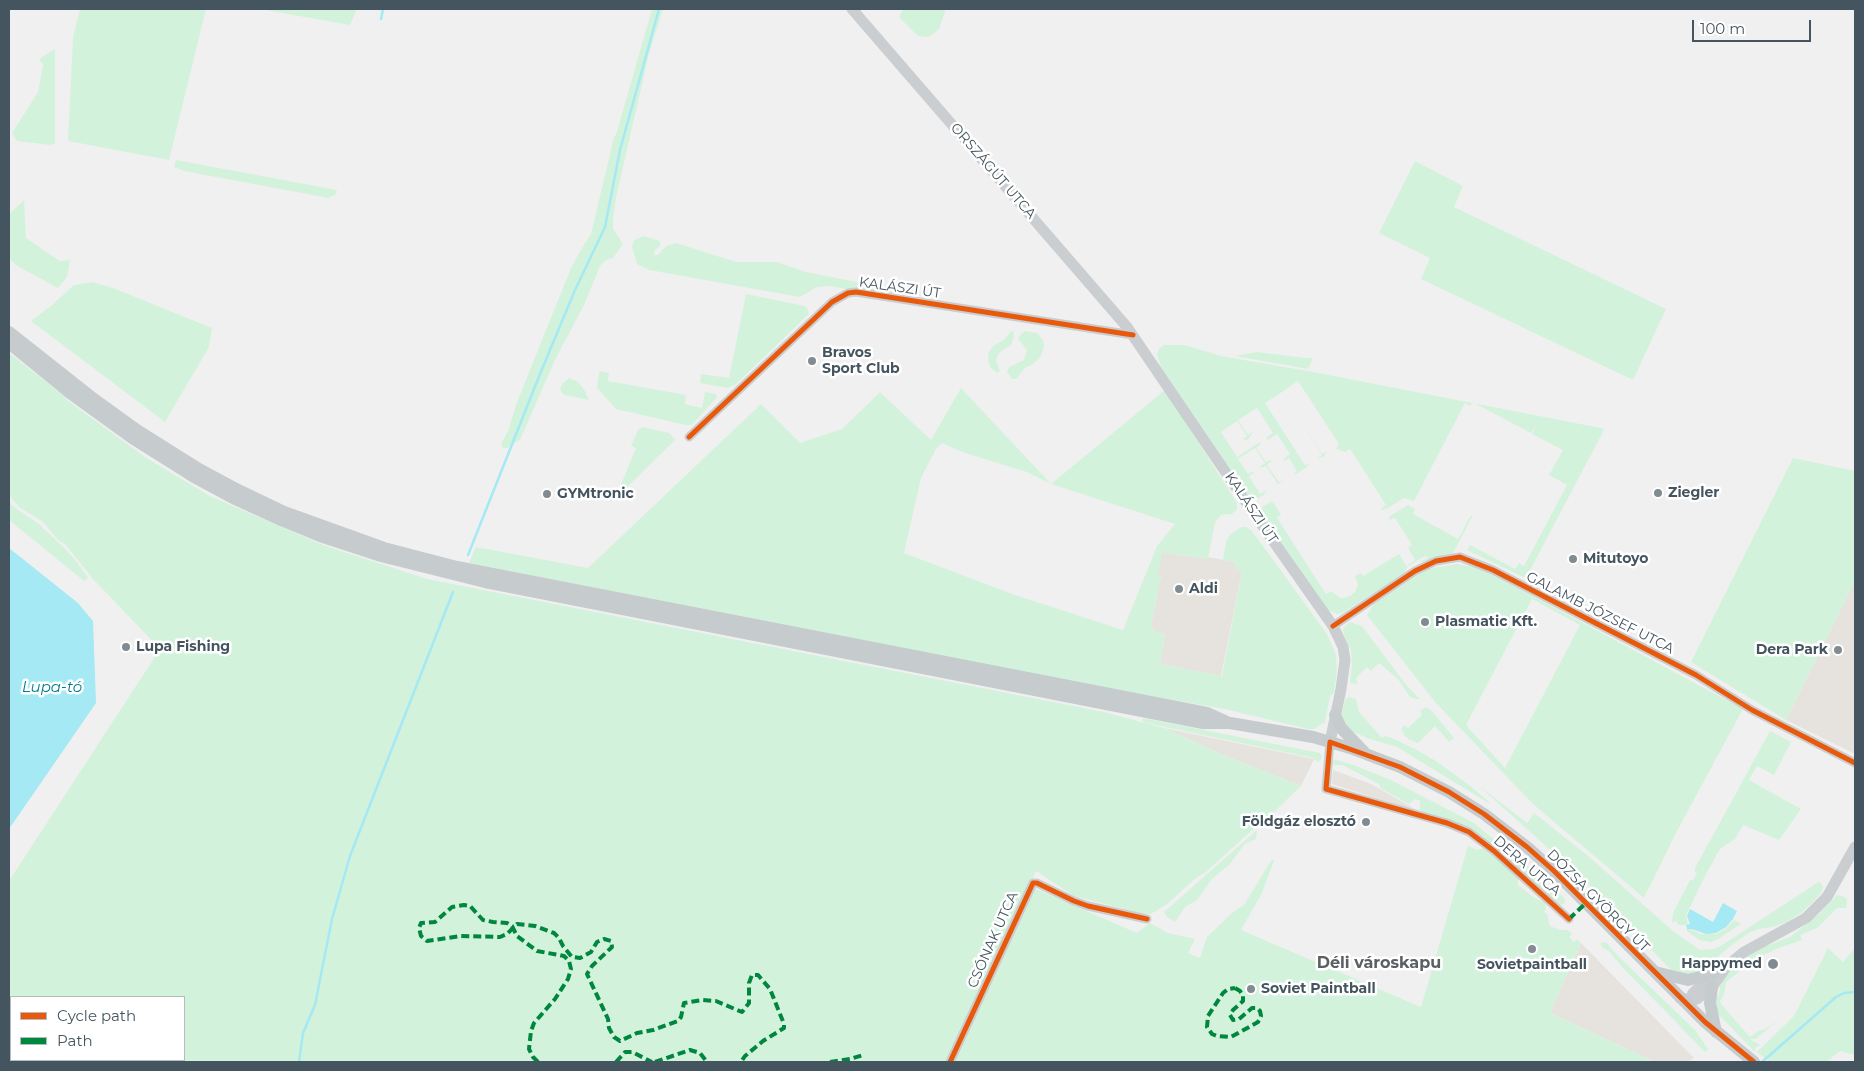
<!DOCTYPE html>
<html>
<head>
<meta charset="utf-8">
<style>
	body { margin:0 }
	#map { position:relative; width:1864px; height:1071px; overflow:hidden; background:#f1f0f0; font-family:Montserrat,sans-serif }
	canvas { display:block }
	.frame { position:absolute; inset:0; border:10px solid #45555f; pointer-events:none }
	.legend { position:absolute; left:10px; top:996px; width:175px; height:65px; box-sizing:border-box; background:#fff; border:1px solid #b5bbbf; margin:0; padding:6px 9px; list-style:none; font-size:15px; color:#45555f }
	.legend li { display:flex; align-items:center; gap:10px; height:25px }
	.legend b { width:25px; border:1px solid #b5bbbf }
	.scale { position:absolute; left:1692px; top:20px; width:119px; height:22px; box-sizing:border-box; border:2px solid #45555f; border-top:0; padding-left:6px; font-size:15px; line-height:18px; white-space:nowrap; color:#45555f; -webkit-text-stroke:4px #fff; paint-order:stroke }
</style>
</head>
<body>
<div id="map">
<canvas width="1864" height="1071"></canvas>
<div class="frame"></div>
<ul class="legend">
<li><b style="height:6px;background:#e8590c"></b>Cycle path</li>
<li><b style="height:6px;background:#00873e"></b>Path</li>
</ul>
<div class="scale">100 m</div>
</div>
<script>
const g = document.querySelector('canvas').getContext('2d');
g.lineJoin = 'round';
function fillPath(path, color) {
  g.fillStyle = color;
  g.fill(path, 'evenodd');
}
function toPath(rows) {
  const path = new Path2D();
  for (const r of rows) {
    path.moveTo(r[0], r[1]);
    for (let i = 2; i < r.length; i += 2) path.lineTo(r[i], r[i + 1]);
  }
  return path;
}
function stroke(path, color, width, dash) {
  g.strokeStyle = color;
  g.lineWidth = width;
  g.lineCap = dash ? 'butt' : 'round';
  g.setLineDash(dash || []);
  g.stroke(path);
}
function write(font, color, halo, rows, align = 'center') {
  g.font = font + ' Montserrat,sans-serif';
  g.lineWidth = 5;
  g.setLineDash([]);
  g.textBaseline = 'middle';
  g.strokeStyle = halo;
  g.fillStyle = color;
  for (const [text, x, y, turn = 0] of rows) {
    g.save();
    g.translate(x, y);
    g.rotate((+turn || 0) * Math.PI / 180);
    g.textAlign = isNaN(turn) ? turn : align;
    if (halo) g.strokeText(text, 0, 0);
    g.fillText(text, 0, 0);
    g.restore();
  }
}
const commercial = toPath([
	[1162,552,1208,559,1208,557,1235,562,1237,568,1242,571,1221,676,1160,664,1165,634,1156,632,1151,626,1161,576,1157,575],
	[1855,580,1855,754,1786,720],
	[1164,728,1314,759,1301,786,1223,755],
	[1333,770,1371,784,1422,813,1332,784],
	[1581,943,1694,1058,1687,1062,1655,1062,1550,1013]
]);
const green = toPath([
	[80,9,206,9,169,160,68,141,73,37],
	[260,9,357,9,350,25],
	[652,9,663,9,649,54,616,197,613,220,613,229,623,244,613,258,606,260,600,266,584,305,555,360,520,440,507,448,504,448,501,446,502,442,508,431,516,405,571,268,580,251,591,234,614,137,616,135],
	[903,9,946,9,939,29,935,33,928,37,918,36,899,17],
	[55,49,55,143,50,145,17,141,12,133,38,92,43,65,39,59],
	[176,160,337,190,335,195,328,198,184,171,174,167],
	[1415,161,1463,186,1454,207,1666,309,1633,380,1421,279,1430,258,1379,233],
	[24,200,26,238,60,261,70,260,67,277,58,288,17,266,9,258,9,214],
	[644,236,660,241,660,246,655,250,654,255,658,255,666,246,676,243,736,262,777,262,806,272,906,292,907,295,905,298,828,286,817,287,800,297,649,270,637,264,632,247,634,240],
	[92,282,113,288,212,328,209,347,165,422,31,321,52,305,74,285],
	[746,294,805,306,808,310,809,314,735,385,728,388,700,383,701,374,729,378],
	[1011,331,1013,332,1014,336,1011,345,999,353,996,360,1000,371,997,373,990,367,988,361,988,354,993,346,1005,339],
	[1025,331,1037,333,1043,340,1044,346,1041,356,1033,364,1025,368,1016,379,1012,379,1007,372,1009,367,1024,360,1027,350,1018,339,1021,334],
	[1164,345,1184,345,1221,356,1308,371,1601,428,1604,430,1527,576,1523,577,1467,550,1473,539,1470,545,1515,569,1519,563,1524,566,1567,485,1549,475,1563,450,1532,434,1536,426,1541,424,1536,426,1531,433,1476,404,1473,403,1470,406,1465,403,1414,501,1404,498,1388,508,1382,510,1381,509,1386,505,1350,449,1345,452,1336,449,1339,444,1298,381,1282,392,1322,454,1327,452,1323,457,1317,458,1322,455,1282,392,1265,403,1305,465,1310,463,1307,467,1296,474,1292,475,1297,471,1289,458,1284,461,1283,459,1290,454,1277,434,1268,440,1266,438,1273,433,1257,408,1238,420,1248,435,1253,432,1248,440,1242,439,1247,436,1237,421,1221,432,1237,457,1260,442,1261,444,1256,448,1266,462,1271,460,1272,461,1267,465,1279,482,1284,480,1278,484,1266,466,1261,468,1260,466,1265,463,1255,448,1238,459,1248,474,1253,471,1254,473,1249,476,1260,494,1266,491,1264,495,1254,500,1250,498,1161,368,1157,354,1159,349],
	[1257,352,1306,358,1313,358,1308,369,1235,356],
	[9,353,67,398,67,400,145,457,210,496,323,545,427,579,1104,712,1164,728,1223,755,1301,786,1273,813,1260,823,1206,872,1196,878,1167,904,1151,914,1139,913,1074,896,1036,871,948,1062,9,1062,9,881,160,649,92,578,65,544,59,541,43,522,19,507,9,495],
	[11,997,184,997,184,1060,11,1060],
	[601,371,609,373,608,381,686,395,685,404,702,408,705,392,716,394,717,397,692,425,686,425,616,409,597,388,599,373],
	[569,378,577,381,584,389,589,400,565,395,562,393,560,389,562,384],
	[961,388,1051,484,1165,390,1237,503,1237,509,1232,514,1221,515,1215,522,1208,559,1162,552,1158,575,1161,576,1151,626,1156,632,1165,634,1160,664,1222,676,1242,571,1234,568,1235,562,1223,560,1226,542,1230,535,1241,527,1246,527,1252,531,1327,634,1336,655,1337,671,1334,692,1330,697,1325,722,1314,729,1308,729,1225,709,1093,686,469,563,476,547,588,568,761,404,800,443,842,429,880,392,931,440],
	[942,443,965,453,1027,472,1051,484,1175,524,1157,546,1123,630,1015,595,904,553,921,478,936,449],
	[642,427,669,433,675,440,613,501,609,501,608,497,610,491,617,494,636,448,631,446,638,430],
	[1793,458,1855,471,1855,580,1786,720,1691,662],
	[9,501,14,507,39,524,64,548,77,562,88,578,84,581,9,520],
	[1272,501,1281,514,1277,518,1326,594,1331,591,1339,597,1344,598,1350,596,1355,592,1358,585,1355,576,1361,573,1363,576,1399,554,1406,566,1415,560,1408,548,1412,545,1395,518,1389,520,1390,516,1408,505,1415,509,1413,514,1458,539,1471,515,1472,517,1453,553,1424,562,1419,562,1428,558,1427,556,1423,557,1407,567,1404,574,1342,613,1337,614,1327,610,1261,514,1262,507],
	[1457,564,1481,568,1743,709,1677,831,1644,898,1533,804,1435,702,1367,615,1374,604,1427,569],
	[1532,599,1580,625,1505,768,1466,725],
	[1350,622,1362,626,1407,686,1420,699,1416,699,1410,697,1398,679,1379,663,1371,671,1367,667,1356,678,1358,684,1350,683,1352,664,1351,651,1344,636,1343,630,1345,626],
	[1349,697,1356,699,1359,712,1382,738,1385,736,1392,738,1415,749,1436,761,1469,785,1487,800,1490,804,1397,747,1370,739,1348,730,1341,717,1345,700],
	[1426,707,1431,710,1454,738,1449,742,1435,726,1418,743,1410,740,1404,735,1402,729,1404,725,1408,728,1422,715,1420,711],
	[1143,718,1315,752,1320,753,1322,756,1321,760,1318,762,1313,758,1165,727,1143,722],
	[1770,731,1791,742,1774,775,1757,766,1749,780,1801,809,1779,840,1743,825,1735,839,1720,849,1707,872,1688,911,1686,915,1688,925,1679,925,1676,921,1672,923,1673,913,1690,880,1693,880,1697,873,1695,872,1695,868],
	[1334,759,1356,766,1391,780,1474,823,1509,852,1521,859,1554,891,1563,896,1565,901,1564,904,1561,905,1485,840,1423,812,1420,810,1420,801,1415,799,1409,804,1380,788,1379,784,1350,769,1342,765,1333,765],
	[1478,785,1527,823,1534,813,1587,855,1673,931,1700,950,1714,949,1722,945,1817,883,1820,882,1823,887,1821,893,1814,901,1801,913,1786,922,1773,927,1758,929,1749,933,1733,944,1700,972,1691,976,1672,971,1587,883],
	[1257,830,1256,839,1245,844,1229,865,1212,879,1197,900,1185,907,1175,922,1167,917,1164,912],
	[1468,846,1477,850,1483,848,1497,858,1518,877,1518,885,1533,897,1545,903,1546,909,1544,912,1547,914,1550,926,1560,930,1568,930,1572,934,1569,937,1574,942,1577,939,1581,943,1550,1013,1655,1062,955,1062,1034,888,1137,933,1150,923,1168,933,1195,939,1188,953,1200,958,1207,937,1233,912,1244,905,1272,859,1274,861,1262,893,1241,930,1421,1007],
	[1837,895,1845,897,1847,900,1846,908,1837,908,1817,928,1800,935,1802,940,1776,949,1754,960,1726,982,1724,995,1720,1001,1721,1004,1750,1037,1758,1031,1763,1030,1770,1026,1785,1014,1756,1039,1749,1039,1760,1045,1755,1048,1755,1052,1716,1012,1715,999,1719,995,1721,979,1747,957,1763,947,1790,937,1819,914],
	[1734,920,1741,924,1718,939,1711,942,1699,940,1687,931,1687,929,1691,929,1700,934,1716,934,1725,929],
	[1602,942,1607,943,1619,957,1695,1030,1708,1049,1707,1051,1705,1052,1688,1035,1676,1022,1622,967,1609,951,1603,948,1601,945],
	[1828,948,1843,962,1855,948,1855,1040,1854,1055,1840,1051,1826,1062,1770,1062,1757,1052,1794,1016]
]);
const water = toPath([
	[9,548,78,603,93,621,96,703,9,829],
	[1723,903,1737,911,1733,919,1726,927,1716,933,1706,934,1692,929,1687,929,1686,925,1690,924,1687,916,1690,909,1713,922]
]);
const stream = toPath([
	[381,19,383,9],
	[468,555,540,374,575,290,605,227,620,150,659,9],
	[299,1062,303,1033,315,1005,332,919,350,856,453,592],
	[1762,1062,1836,997,1844,993,1855,992]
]);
const minor = toPath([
	[689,437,832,302,848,293,856,292,1133,335],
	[1333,626,1415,571,1436,561,1460,557,1493,570,1696,675,1752,710,1855,763],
	[1330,742,1326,789,1447,823,1469,832,1494,851,1569,919],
	[950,1062,1033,883,1037,883,1074,901,1088,906,1147,919]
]);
const secondary = toPath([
	[852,9,1127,327,1250,508,1333,626,1343,647,1345,660,1341,689,1330,742],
	[1680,998,1690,1000,1697,999,1712,987,1726,967,1744,952,1806,918,1827,897,1855,847],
	[1690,1001,1693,993,1716,972]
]);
const primary = toPath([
	[9,332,90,396,137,430,199,469,238,490,284,512,384,548,457,567,1207,713,1225,721],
	[9,343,74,396,132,438,194,477,233,498,281,520,320,536,381,556,485,582,1203,723,1230,723,1313,737,1350,748,1400,767,1449,792,1484,814,1527,847,1554,871,1705,1022,1754,1062],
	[1335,715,1341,728,1364,752],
	[1655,972,1688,980,1713,974],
	[1712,987,1710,1003,1716,1032]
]);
const quiet = toPath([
	[1569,919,1586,903],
	[1235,988,1240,991,1243,996,1243,1001,1233,1010,1230,1015,1233,1020,1239,1019,1252,1008,1257,1008,1260,1011,1261,1016,1258,1022,1231,1037,1217,1036,1212,1034,1207,1027,1208,1016,1223,993,1228,989,1235,988],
	[538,1062,533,1057,529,1049,531,1031,534,1023,555,999,568,979,571,969,569,961,564,956,537,951,517,936,512,926,507,923,493,922,483,920,470,906,464,905,452,907,435,922,421,923,419,928,421,936,427,941,461,936,500,937,507,934,517,924,535,926,554,933,559,938,563,946,572,957,580,958,591,952,597,942,604,939,611,941,612,947,592,966,587,974,608,1019,609,1028,614,1037,620,1041,637,1033,653,1030,678,1021,681,1017,684,1003,703,1000,716,1001,742,1012,749,1003,749,983,752,975,758,975,770,989,784,1024,784,1028,763,1041,745,1056,741,1062],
	[616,1062,625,1052,632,1052,652,1062],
	[655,1062,690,1050,700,1053,707,1062],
	[830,1062,850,1059,863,1055]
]);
const cycleway = toPath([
	[689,437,832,302,848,293,856,292,1133,335],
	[1333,626,1415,571,1436,561,1460,557,1493,570,1696,675,1752,710,1855,763],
	[1569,919,1494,851,1469,832,1447,823,1326,789,1330,742,1400,767,1449,792,1484,814,1527,847,1554,871,1705,1022,1754,1062],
	[950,1062,1033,883,1037,883,1074,901,1088,906,1147,919]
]);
const markers = [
	[812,361,5,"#818b92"],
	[1658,493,5,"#818b92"],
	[547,494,5,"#818b92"],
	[1573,559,5,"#818b92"],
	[1179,589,5,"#818b92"],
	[1425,622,5,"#818b92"],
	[126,647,5,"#818b92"],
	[1838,650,5,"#818b92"],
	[1366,822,5,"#818b92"],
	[1532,949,5,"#818b92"],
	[1773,964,6,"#818b92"],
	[1251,989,5,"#818b92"]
];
const streetNames = [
	["ORSZÁGÚT UTCA",993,171,49],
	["KALÁSZI ÚT",900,288,8],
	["KALÁSZI ÚT",1251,508,56],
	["GALAMB JÓZSEF UTCA",1600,613,27],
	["DERA UTCA",1527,866,41],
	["DÓZSA GYÖRGY ÚT",1598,901,45],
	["CSÓNAK UTCA",993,940,-66]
];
const poiNames = [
	["Bravos",822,353],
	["Sport Club",822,369],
	["Ziegler",1668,493],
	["GYMtronic",557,494],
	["Mitutoyo",1583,559],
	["Aldi",1189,589],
	["Plasmatic Kft.",1435,622],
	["Lupa Fishing",136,647],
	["Dera Park",1828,650,"right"],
	["Földgáz elosztó",1356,822,"right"],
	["Happymed",1762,964,"right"],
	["Sovietpaintball",1532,965,"center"],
	["Soviet Paintball",1261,989]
];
const waterNames = [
	["Lupa-tó",52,688]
];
const quarterNames = [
	["Déli városkapu",1379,963]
];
fillPath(commercial, '#e6e3de');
fillPath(green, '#d3f2dc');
fillPath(water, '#a4e9f3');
stroke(stream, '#a4e9f3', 2.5);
stroke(minor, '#cacdd0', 9);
stroke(secondary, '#caced1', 11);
stroke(primary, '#c6cbce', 12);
stroke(quiet, '#00873e', 4, [8, 4]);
stroke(cycleway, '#e8590c', 5);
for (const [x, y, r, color] of markers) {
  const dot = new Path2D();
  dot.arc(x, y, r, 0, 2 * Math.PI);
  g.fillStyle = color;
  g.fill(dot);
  stroke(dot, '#fff', 2);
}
write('14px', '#45555f', '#fff', streetNames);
write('bold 14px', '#45555f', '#fff', poiNames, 'left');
write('italic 15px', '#047c8e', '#fff', waterNames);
write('bold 16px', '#5b6065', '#fff', quarterNames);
</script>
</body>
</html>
